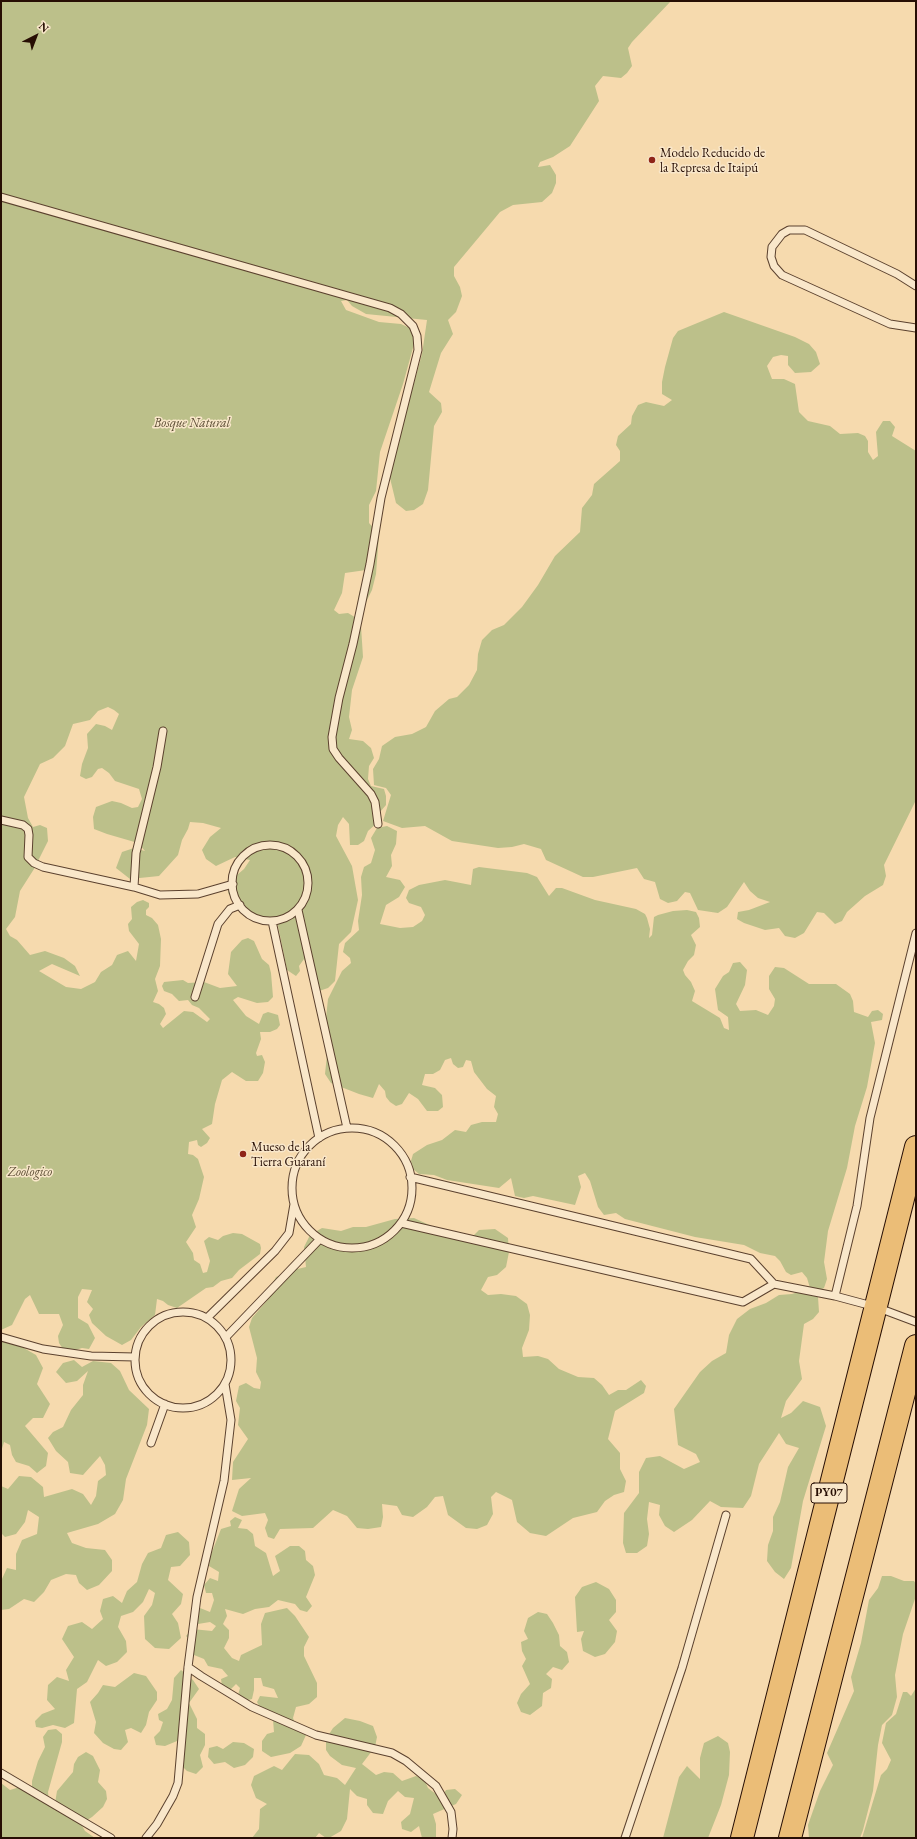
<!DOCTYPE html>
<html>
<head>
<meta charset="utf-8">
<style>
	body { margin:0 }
	#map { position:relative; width:917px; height:1839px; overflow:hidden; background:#f6daae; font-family:"EB Garamond",serif }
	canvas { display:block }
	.frame { position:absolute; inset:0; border:2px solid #270e04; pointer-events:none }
	.north { position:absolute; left:16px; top:16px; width:40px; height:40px; -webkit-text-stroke:3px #f9e7ca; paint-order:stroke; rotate:42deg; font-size:11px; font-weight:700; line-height:16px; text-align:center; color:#270e04 }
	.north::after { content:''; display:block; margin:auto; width:14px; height:18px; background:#270e04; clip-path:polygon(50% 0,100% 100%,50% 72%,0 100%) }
</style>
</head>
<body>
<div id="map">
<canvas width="917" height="1839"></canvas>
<div class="frame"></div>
<div class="north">N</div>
</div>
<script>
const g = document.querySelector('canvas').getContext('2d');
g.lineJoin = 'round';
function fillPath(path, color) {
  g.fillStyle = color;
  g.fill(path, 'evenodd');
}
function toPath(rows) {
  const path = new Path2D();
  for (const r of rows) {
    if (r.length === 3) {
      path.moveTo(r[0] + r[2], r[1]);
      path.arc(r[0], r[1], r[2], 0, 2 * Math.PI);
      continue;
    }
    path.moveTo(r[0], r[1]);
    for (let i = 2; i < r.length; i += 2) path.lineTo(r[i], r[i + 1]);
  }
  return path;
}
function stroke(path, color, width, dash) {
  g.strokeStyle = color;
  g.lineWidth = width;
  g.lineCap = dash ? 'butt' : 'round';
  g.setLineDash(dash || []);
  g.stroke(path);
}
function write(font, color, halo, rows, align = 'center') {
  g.font = font + ' "EB Garamond",serif';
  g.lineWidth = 3;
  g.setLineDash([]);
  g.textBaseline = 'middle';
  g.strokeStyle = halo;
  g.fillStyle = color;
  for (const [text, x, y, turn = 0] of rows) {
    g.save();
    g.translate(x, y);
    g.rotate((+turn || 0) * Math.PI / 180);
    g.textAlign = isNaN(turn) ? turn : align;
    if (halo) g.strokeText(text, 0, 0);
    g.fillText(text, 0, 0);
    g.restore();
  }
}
const green = toPath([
	[1,1,671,1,632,42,628,48,632,66,627,73,621,78,603,76,595,86,599,101,570,146,553,157,540,162,538,167,550,165,556,175,556,183,552,193,542,202,513,205,500,212,454,267,454,276,460,287,462,296,456,312,448,320,453,334,441,353,429,392,441,403,442,412,434,426,428,490,423,504,414,510,406,511,396,503,389,474,422,354,427,320,366,314,352,306,347,300,341,301,346,310,379,322,401,324,414,330,416,337,403,384,380,452,376,491,369,505,369,523,379,534,376,574,372,590,363,608,357,607,359,594,366,570,345,573,342,593,334,610,339,614,348,613,358,619,361,626,363,657,352,690,349,717,352,730,349,739,363,741,371,748,374,758,369,766,368,779,371,786,384,789,386,796,386,805,380,812,377,823,368,831,364,841,358,845,350,845,349,824,343,817,338,825,336,836,352,866,358,900,351,932,339,944,335,981,328,988,319,991,312,975,307,968,304,959,299,966,300,971,296,976,287,970,277,921,259,919,233,900,228,893,231,880,244,869,250,860,235,857,216,866,206,859,202,850,210,837,221,828,203,823,190,822,188,829,182,840,178,855,159,876,130,879,116,868,122,852,134,848,145,851,138,843,107,834,94,829,93,817,96,807,112,801,121,803,132,808,138,807,142,799,139,789,115,781,109,773,102,768,98,769,92,777,86,779,80,776,82,764,88,748,87,734,96,724,105,726,112,730,119,714,114,710,108,707,98,711,90,720,73,724,65,746,53,758,40,764,24,797,28,818,33,827,40,825,47,828,48,841,34,869,20,891,15,917,6,929,10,936,17,940,30,955,45,951,64,958,75,966,80,976,52,964,39,971,66,987,81,989,95,982,101,972,112,965,117,955,128,951,136,961,139,944,129,931,128,924,132,919,131,907,137,902,143,900,149,903,149,907,146,910,146,915,152,918,158,925,161,939,160,966,155,979,158,991,153,1002,159,1004,164,1008,166,1014,160,1024,163,1028,184,1011,193,1012,207,1022,210,1019,199,1008,192,1005,188,1000,179,1001,172,994,164,991,162,986,164,982,183,980,188,983,204,982,220,988,237,986,228,974,231,952,242,940,248,938,254,941,262,959,269,965,271,973,273,997,268,1002,257,1003,238,997,233,1000,246,1016,259,1024,263,1014,268,1012,278,1015,280,1025,277,1029,270,1032,260,1032,261,1039,256,1053,257,1056,262,1055,265,1062,263,1073,258,1081,246,1081,232,1072,222,1080,215,1104,212,1124,202,1129,210,1138,207,1143,201,1147,198,1145,197,1140,189,1142,188,1154,193,1155,198,1159,204,1177,199,1199,192,1215,196,1227,186,1242,193,1253,194,1260,200,1264,203,1273,207,1272,210,1261,204,1241,209,1237,218,1240,223,1236,233,1233,242,1234,260,1244,261,1248,260,1254,239,1270,232,1278,221,1281,213,1287,206,1288,177,1308,168,1305,163,1301,157,1299,155,1315,141,1327,131,1340,122,1345,106,1336,92,1323,89,1315,93,1309,87,1302,92,1290,82,1289,78,1297,78,1318,88,1324,95,1338,89,1349,82,1348,72,1351,63,1349,59,1343,58,1336,63,1325,59,1314,39,1314,30,1295,25,1299,12,1325,1,1330],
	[724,312,795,337,809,344,816,352,820,364,811,372,795,373,788,365,788,356,781,355,773,357,767,366,772,379,784,379,795,384,799,412,808,421,830,426,840,434,858,433,865,436,868,441,868,452,873,460,878,456,876,432,883,421,890,421,895,427,892,436,916,451,916,800,884,865,886,876,883,885,865,896,847,912,842,921,835,924,824,913,817,912,804,933,795,938,785,936,779,928,765,930,744,923,737,919,738,912,749,910,770,902,758,898,750,891,744,882,727,907,718,913,698,910,690,893,685,892,677,901,668,903,660,899,655,882,644,879,637,868,593,877,583,877,546,860,541,849,524,844,512,847,498,848,452,841,425,826,402,828,383,821,391,795,386,788,374,785,373,769,379,759,382,746,395,737,412,734,426,727,435,711,449,699,457,697,469,685,477,670,478,654,482,640,492,630,504,625,522,607,538,585,555,556,580,532,582,508,592,495,594,484,620,461,620,451,616,445,618,436,631,424,632,416,638,405,646,402,664,406,672,400,662,394,662,382,665,367,673,338,678,331],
	[387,826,397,831,396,844,391,855,392,866,386,877,400,880,405,887,399,897,386,905,380,924,400,928,413,927,422,921,425,915,421,907,409,903,406,898,409,890,419,885,445,880,471,885,473,869,479,867,527,873,537,877,549,896,556,888,562,888,595,900,636,909,645,914,647,918,650,929,649,938,652,935,654,917,658,915,673,911,687,910,696,912,699,918,700,927,691,935,696,945,694,955,688,961,683,970,685,975,691,982,695,991,692,1001,720,1018,724,1028,729,1030,728,1017,718,1010,715,989,723,976,729,972,733,963,740,962,747,970,745,985,736,1004,740,1011,756,1010,768,1015,774,1006,775,999,769,989,769,976,775,967,784,968,809,984,836,984,850,994,853,1001,854,1012,868,1017,872,1011,878,1010,883,1014,882,1020,871,1022,875,1043,867,1087,855,1126,847,1168,828,1231,824,1262,827,1279,824,1288,818,1291,810,1288,807,1278,802,1272,791,1275,786,1272,780,1261,775,1256,760,1253,744,1245,695,1237,625,1219,616,1213,604,1215,598,1207,590,1181,585,1173,578,1176,581,1187,575,1205,533,1196,524,1198,515,1196,511,1178,499,1188,447,1180,434,1175,419,1174,413,1169,411,1161,413,1154,427,1145,442,1140,455,1130,466,1132,471,1125,482,1122,496,1122,498,1114,494,1107,496,1096,487,1089,474,1072,471,1061,466,1060,463,1067,458,1068,453,1064,451,1058,445,1060,440,1070,433,1074,425,1074,422,1085,435,1088,442,1095,443,1107,438,1111,427,1111,418,1099,409,1093,402,1104,396,1106,390,1102,386,1097,385,1091,379,1084,373,1098,359,1094,331,1083,325,1074,329,1036,326,1018,328,999,342,971,351,963,350,958,343,952,345,943,359,930,358,921,362,895,361,877,364,867,371,863,375,850,371,838,377,828],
	[414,1218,460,1239,472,1237,479,1230,495,1229,508,1238,509,1252,506,1267,497,1275,488,1277,481,1290,488,1295,501,1294,516,1296,527,1304,530,1315,529,1330,522,1348,523,1357,538,1356,548,1359,559,1369,578,1377,594,1378,602,1385,609,1395,618,1390,626,1390,641,1380,646,1386,644,1393,615,1411,608,1439,620,1453,620,1469,626,1481,624,1492,614,1495,605,1501,597,1512,573,1518,546,1536,530,1533,517,1522,512,1500,496,1492,491,1497,493,1514,487,1525,477,1529,466,1528,448,1515,443,1496,435,1497,427,1507,413,1517,402,1515,397,1506,382,1504,383,1517,381,1527,368,1529,357,1528,347,1516,333,1510,313,1528,280,1529,274,1539,268,1537,265,1528,268,1520,265,1513,242,1516,232,1511,239,1489,251,1478,232,1480,233,1462,248,1439,238,1425,240,1408,236,1401,239,1386,246,1383,254,1388,260,1389,261,1382,256,1372,257,1358,249,1327,252,1318,270,1297,270,1288,276,1277,293,1270,306,1267,304,1247,310,1235,322,1228,341,1231,353,1227,366,1227,395,1219],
	[807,1289,818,1297,819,1312,813,1319,804,1324,799,1361,802,1379,786,1401,781,1418,791,1413,803,1401,820,1407,826,1426,803,1501,791,1568,784,1579,775,1572,767,1561,768,1545,773,1531,773,1517,780,1502,788,1467,799,1448,786,1444,779,1433,759,1464,751,1496,743,1508,721,1507,710,1501,692,1520,674,1532,665,1526,659,1515,660,1505,649,1502,647,1519,649,1534,647,1546,637,1553,626,1553,623,1543,624,1513,639,1493,639,1472,646,1458,660,1456,684,1469,700,1462,696,1454,678,1445,674,1409,700,1372,712,1361,726,1353,729,1335,737,1319,750,1309,766,1303,779,1295,792,1294],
	[2,1340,22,1347,36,1355,43,1368,37,1384,50,1404,43,1418,33,1418,25,1426,48,1453,46,1466,37,1473,29,1466,16,1462,12,1455,10,1445,4,1442,1,1452,1,1342],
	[74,1360,82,1367,93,1361,111,1363,120,1371,129,1390,149,1409,147,1425,126,1479,123,1500,115,1514,98,1524,67,1533,72,1543,86,1548,105,1550,112,1560,112,1571,99,1585,87,1590,79,1583,76,1575,66,1574,51,1580,44,1592,34,1602,24,1599,9,1609,1,1610,1,1581,7,1568,16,1570,16,1554,22,1540,37,1534,39,1517,28,1510,25,1522,16,1534,5,1537,1,1533,1,1486,8,1489,19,1476,31,1477,43,1487,44,1497,72,1489,83,1494,91,1505,96,1496,98,1481,106,1475,105,1465,100,1456,83,1475,70,1473,68,1462,56,1451,48,1438,53,1432,63,1427,71,1410,83,1395,83,1385,88,1371,77,1381,66,1383,56,1372,63,1363],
	[235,1517,242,1520,238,1528,247,1529,253,1534,255,1546,266,1553,273,1576,280,1571,275,1556,290,1546,299,1546,305,1551,306,1560,313,1566,315,1575,306,1597,312,1606,307,1612,300,1610,295,1604,278,1600,269,1607,255,1609,243,1614,225,1609,227,1616,223,1624,229,1630,229,1638,224,1648,232,1658,239,1661,241,1655,262,1645,261,1624,265,1613,287,1608,295,1616,309,1637,304,1647,304,1656,317,1683,317,1697,309,1704,296,1707,293,1718,296,1726,306,1735,301,1746,290,1753,271,1757,262,1751,262,1741,267,1734,274,1732,273,1720,262,1711,257,1702,260,1696,278,1698,274,1689,263,1686,261,1678,254,1678,254,1690,252,1699,245,1701,238,1695,240,1688,236,1684,229,1691,222,1686,221,1679,228,1676,222,1669,208,1666,204,1659,194,1655,188,1650,191,1641,186,1636,192,1629,212,1631,216,1626,210,1622,198,1624,192,1616,200,1608,210,1612,214,1600,212,1593,206,1593,204,1585,210,1578,218,1581,219,1572,209,1566,210,1557,221,1529,231,1526,230,1521],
	[178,1532,189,1542,190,1555,180,1566,171,1567,168,1580,183,1594,181,1604,172,1614,178,1623,181,1638,169,1649,155,1648,145,1639,144,1616,152,1605,155,1593,149,1589,143,1602,133,1612,121,1616,118,1627,126,1641,127,1652,117,1662,106,1666,98,1660,87,1682,77,1689,74,1723,65,1728,53,1725,42,1728,36,1727,35,1721,42,1714,55,1709,47,1700,48,1685,57,1677,69,1681,66,1670,74,1657,62,1639,68,1626,82,1622,92,1629,103,1619,100,1611,103,1599,113,1596,122,1603,127,1591,137,1582,142,1564,148,1553,161,1548,166,1535],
	[882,1576,891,1576,904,1581,914,1581,916,1584,916,1596,903,1634,895,1675,897,1697,892,1715,882,1725,878,1745,873,1791,863,1830,860,1838,809,1838,808,1825,820,1791,833,1765,827,1753,854,1691,851,1677,861,1643,869,1600,878,1588],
	[596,1582,609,1589,616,1600,616,1612,609,1620,617,1631,615,1642,605,1654,595,1657,583,1651,581,1639,584,1631,577,1632,575,1597,582,1587],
	[538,1612,547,1614,553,1623,559,1635,560,1646,567,1652,569,1662,562,1670,553,1667,546,1674,552,1679,551,1688,543,1693,542,1706,530,1715,521,1712,517,1703,521,1694,530,1684,522,1666,526,1659,522,1651,521,1642,528,1639,524,1631,528,1618],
	[181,1670,193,1680,199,1689,189,1703,197,1719,197,1728,205,1734,205,1745,200,1755,203,1767,196,1774,187,1771,180,1764,182,1749,177,1741,165,1746,156,1745,154,1737,160,1731,163,1722,159,1720,158,1714,167,1709,172,1700,174,1678],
	[134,1673,146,1676,157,1692,157,1700,149,1712,146,1725,141,1733,131,1728,125,1730,128,1742,121,1750,114,1749,103,1743,94,1733,96,1722,90,1702,98,1693,103,1685,115,1687],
	[916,1688,916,1838,862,1838,881,1775,887,1769,891,1760,882,1743,886,1723,896,1714,903,1692,907,1692,911,1696],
	[345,1718,360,1721,373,1726,377,1737,375,1747,362,1764,376,1775,384,1772,393,1773,402,1781,416,1776,424,1779,428,1788,441,1798,446,1790,455,1789,462,1795,456,1804,433,1814,436,1824,436,1838,422,1838,419,1826,411,1832,402,1829,401,1822,410,1814,414,1798,405,1797,398,1791,388,1801,383,1814,373,1813,367,1805,367,1799,357,1796,350,1789,347,1819,341,1831,329,1838,326,1838,319,1833,315,1838,252,1838,259,1829,260,1809,267,1804,256,1798,251,1785,254,1776,274,1766,282,1770,295,1754,309,1755,319,1764,324,1775,337,1778,345,1785,356,1768,342,1765,330,1756,326,1750,326,1739,333,1728],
	[56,1729,62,1734,62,1742,48,1792,49,1801,55,1803,57,1791,73,1772,74,1764,78,1757,86,1752,93,1756,100,1770,98,1782,106,1791,107,1799,103,1807,92,1817,81,1824,85,1831,95,1838,1,1838,1,1783,10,1790,20,1787,32,1790,32,1781,38,1761,45,1747,43,1737,48,1730],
	[718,1736,728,1743,730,1752,729,1775,721,1805,708,1838,663,1838,679,1777,687,1766,700,1779,700,1758,704,1743],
	[233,1742,244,1743,254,1749,253,1757,245,1765,234,1768,225,1762,214,1764,208,1757,209,1748,217,1746,223,1749]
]);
const service = toPath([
	[1,197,390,308,401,314,413,326,417,336,418,350,381,498,370,564,353,644,339,698,332,737,333,749,339,758,371,794,375,802,378,824],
	[916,286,897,274,805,230,789,230,782,234,772,247,771,257,774,266,782,275,890,324,916,328],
	[163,731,157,767,136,853,134,887,160,895,198,894,233,884],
	[1,820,23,825,28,829,29,835,28,857,34,863,43,867,134,887],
	[270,883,38],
	[298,910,347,1128],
	[272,921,319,1138],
	[195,997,218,924,230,909,240,905],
	[352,1188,60],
	[410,1177,751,1259,774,1284,835,1296,876,1307,916,1322],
	[401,1223,743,1302,774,1284],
	[835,1296,857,1206,870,1118,916,933],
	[183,1360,48],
	[207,1318,275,1251,289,1233,294,1204],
	[1,1337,43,1349,91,1356,135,1357],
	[226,1337,320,1239],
	[151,1443,165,1404],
	[188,1667,201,1676,252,1707,316,1735,392,1753,406,1761,436,1786,451,1812,453,1829,452,1838],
	[1,1773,111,1838],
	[146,1838,157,1824,173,1796,178,1783,188,1667,197,1597,224,1481,231,1420,225,1384],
	[625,1838,682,1668,726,1515]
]);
const trunk = toPath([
	[742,1838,916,1147],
	[790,1838,916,1346]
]);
const markers = [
	[652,160,4,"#8f2418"],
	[243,1154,4,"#8f2418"]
];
const shields = [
	[829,1493,36]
];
const shieldNames = [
	["PY07",829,1493]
];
const poiNames = [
	["Modelo Reducido de",660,153],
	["la Represa de Itaipú",660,168],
	["Mueso de la",251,1147],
	["Tierra Guaraní",251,1162]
];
const parkNames = [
	["Bosque Natural",192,423],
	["Zoologico",30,1172]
];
fillPath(green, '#bcc08a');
stroke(service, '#5b412e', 9);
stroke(trunk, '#270e04', 24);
stroke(service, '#f9e7ca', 7);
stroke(trunk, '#ebbd77', 22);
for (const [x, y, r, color] of markers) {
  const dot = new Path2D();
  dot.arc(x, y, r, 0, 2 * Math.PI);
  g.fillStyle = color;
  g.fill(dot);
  stroke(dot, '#f9e7ca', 1.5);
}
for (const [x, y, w] of shields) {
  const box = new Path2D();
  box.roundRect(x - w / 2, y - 10, w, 20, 3);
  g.fillStyle = '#f9e7ca';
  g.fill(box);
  stroke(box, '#270e04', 1);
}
write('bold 12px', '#270e04', null, shieldNames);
write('13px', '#270e04', '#f9e7ca', poiNames, 'left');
write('italic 13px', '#5b4c33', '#f9e7ca', parkNames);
</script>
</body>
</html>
